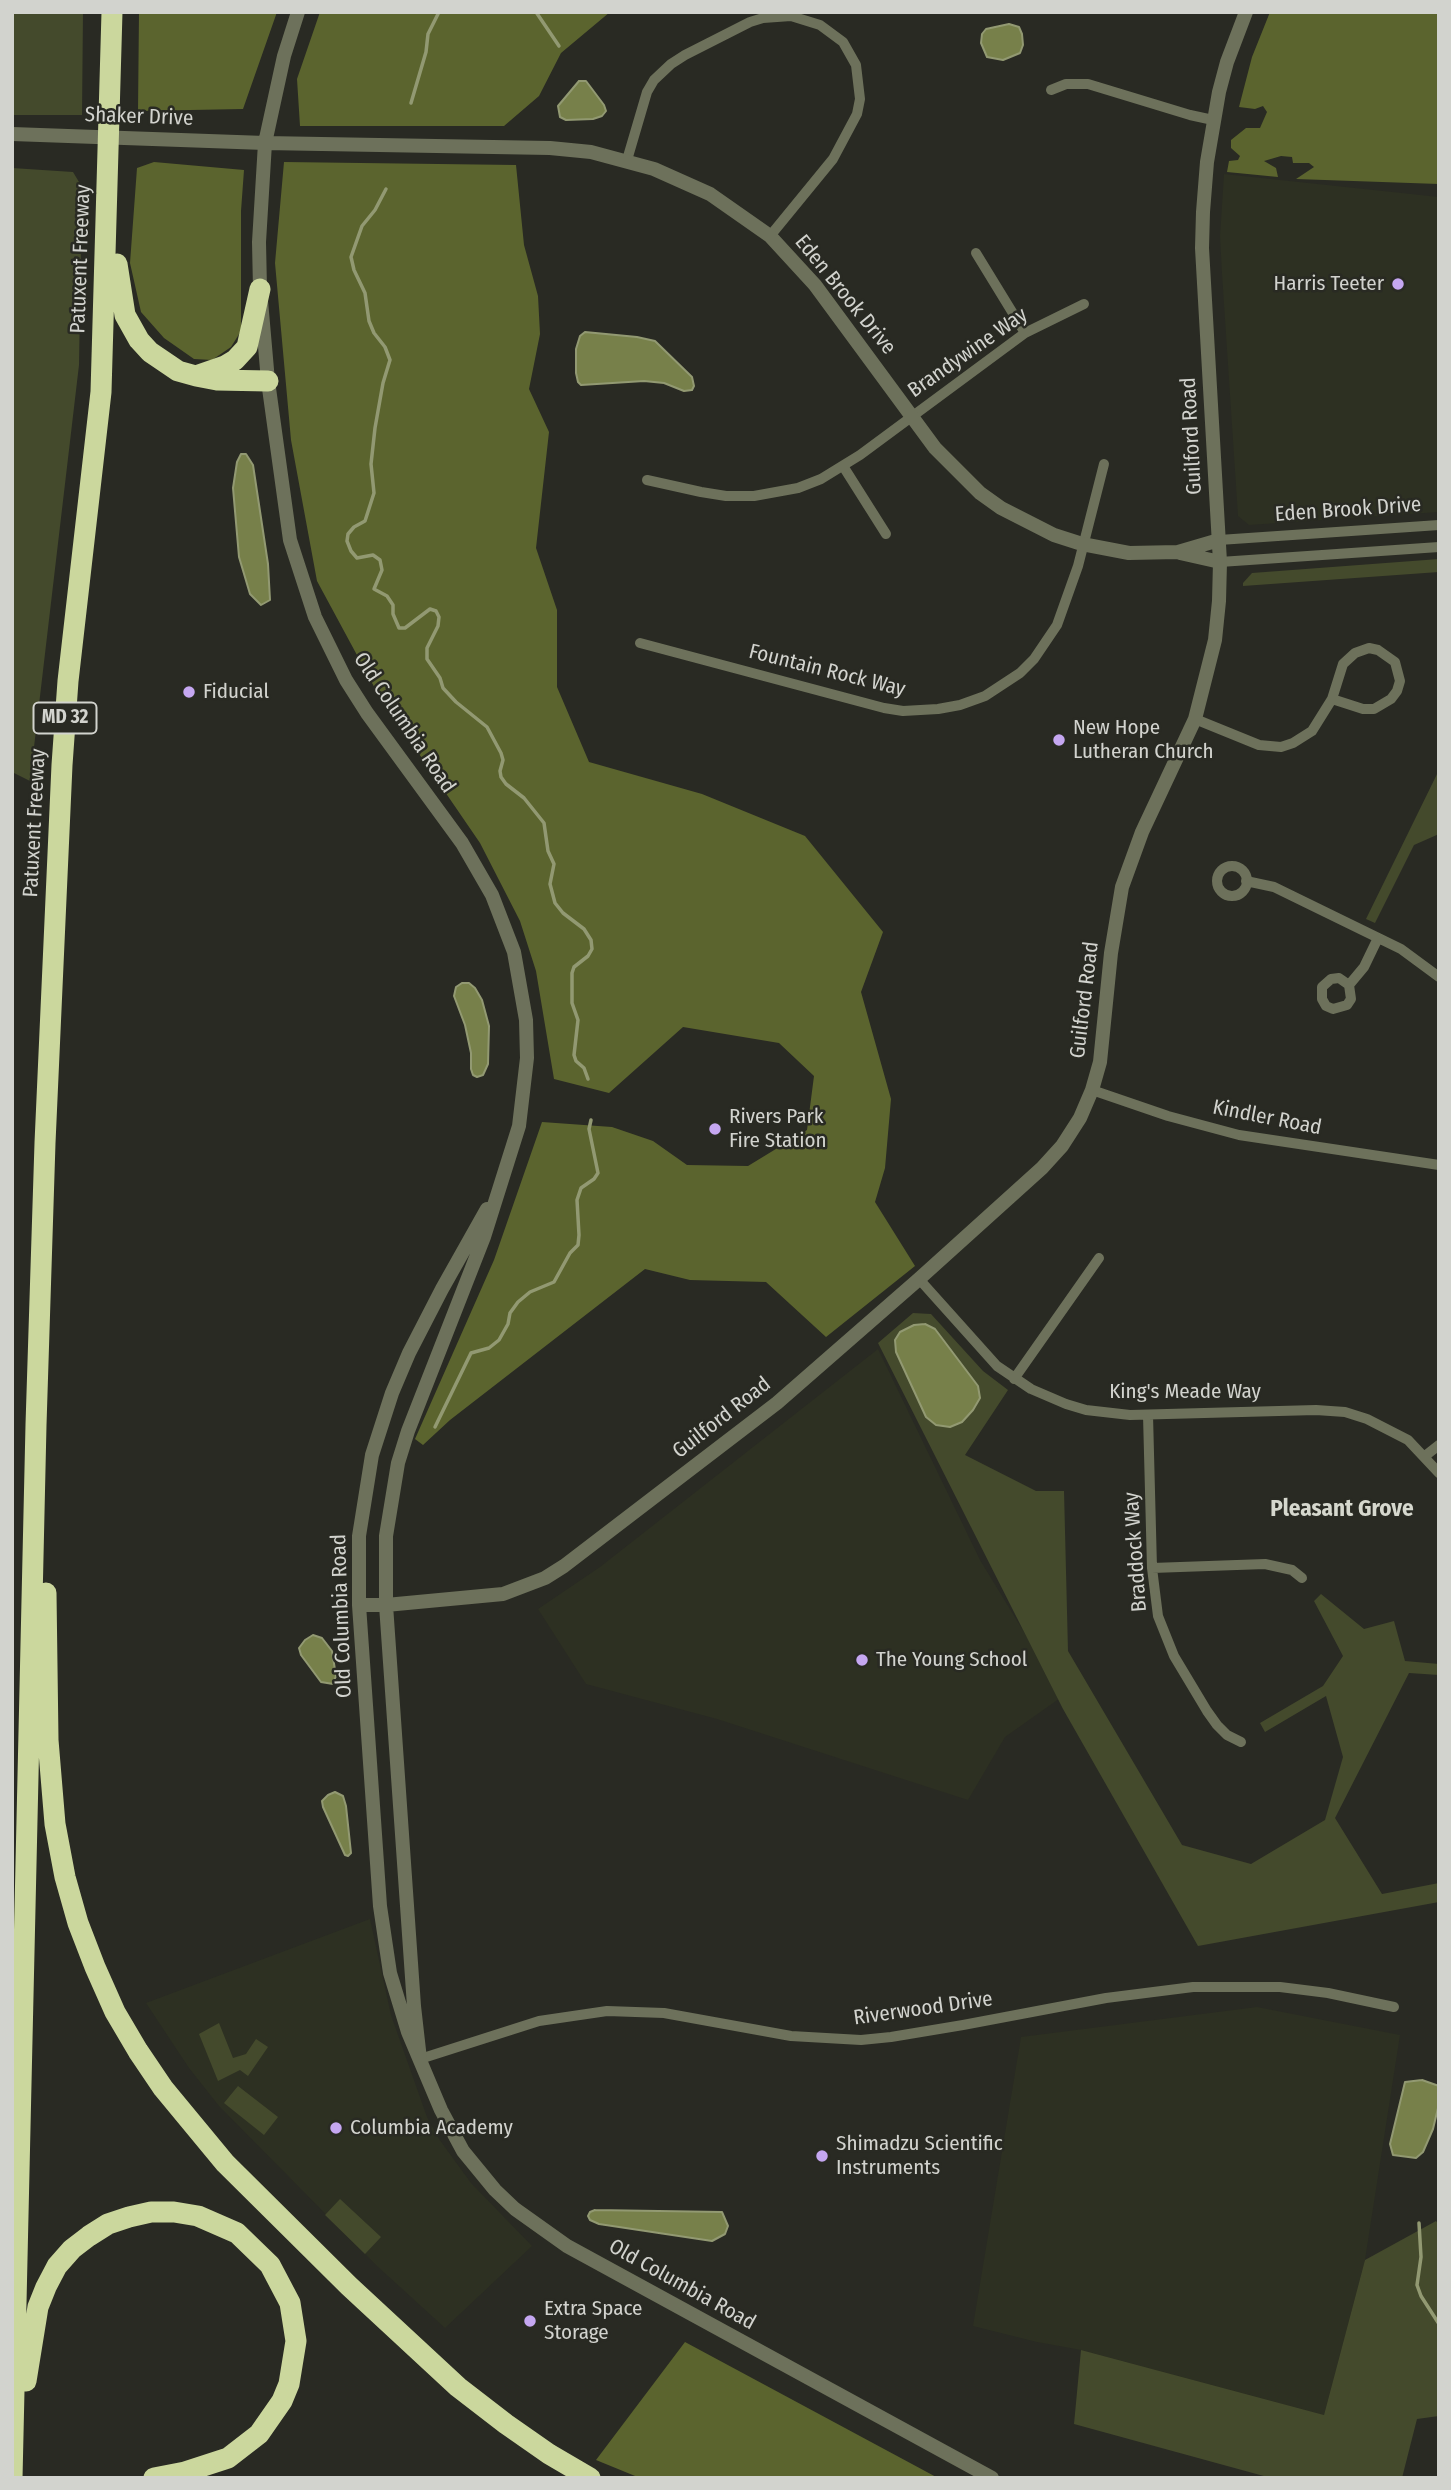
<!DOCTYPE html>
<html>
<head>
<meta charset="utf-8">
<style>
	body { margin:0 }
	#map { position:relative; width:1451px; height:2490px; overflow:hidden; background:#292a23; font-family:"Fira Sans Condensed",sans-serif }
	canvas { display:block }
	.frame { position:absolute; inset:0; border:14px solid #d2d3ce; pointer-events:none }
</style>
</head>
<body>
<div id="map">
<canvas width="1451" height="2490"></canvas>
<div class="frame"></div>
</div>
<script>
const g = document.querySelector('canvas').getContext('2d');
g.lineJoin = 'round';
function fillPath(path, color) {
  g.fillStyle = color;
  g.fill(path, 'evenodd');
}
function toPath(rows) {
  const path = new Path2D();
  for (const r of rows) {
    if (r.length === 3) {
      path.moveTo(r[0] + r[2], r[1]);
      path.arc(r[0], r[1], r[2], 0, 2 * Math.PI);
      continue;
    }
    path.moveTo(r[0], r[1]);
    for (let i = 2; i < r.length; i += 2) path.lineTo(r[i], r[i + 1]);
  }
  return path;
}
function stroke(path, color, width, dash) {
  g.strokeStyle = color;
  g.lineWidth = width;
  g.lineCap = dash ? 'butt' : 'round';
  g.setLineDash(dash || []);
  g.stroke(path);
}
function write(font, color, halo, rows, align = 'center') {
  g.font = font + ' "Fira Sans Condensed",sans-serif';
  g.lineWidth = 5;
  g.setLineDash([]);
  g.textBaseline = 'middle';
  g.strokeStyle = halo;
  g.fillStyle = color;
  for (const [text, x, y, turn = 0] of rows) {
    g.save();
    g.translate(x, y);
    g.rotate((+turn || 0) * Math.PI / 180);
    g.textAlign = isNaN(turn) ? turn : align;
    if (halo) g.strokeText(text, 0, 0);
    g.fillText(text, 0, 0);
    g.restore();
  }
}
const built = toPath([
	[1224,174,1439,197,1439,512,1249,525,1238,516,1222,274,1220,236],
	[878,1349,980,1560,1063,1696,1005,1737,968,1800,717,1719,586,1684,538,1609,600,1567],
	[370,1919,391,2015,427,2117,439,2139,471,2183,532,2246,445,2328,377,2266,219,2106,189,2068,146,2003],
	[1257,2007,1400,2035,1365,2260,1324,2415,1081,2350,1037,2342,973,2326,1021,2037]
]);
const green = toPath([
	[12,12,83,12,82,115,12,115],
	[12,168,73,172,82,187,79,365,30,781,14,773,12,764],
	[1439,559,1439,572,1243,586,1243,583,1252,573],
	[1439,770,1439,834,1414,845,1375,923,1366,919],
	[913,1313,931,1314,983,1371,1008,1390,965,1455,1036,1491,1064,1491,1068,1651,1182,1845,1251,1864,1325,1820,1343,1757,1326,1696,1265,1732,1260,1723,1323,1686,1343,1656,1314,1601,1321,1594,1364,1629,1394,1621,1405,1661,1439,1664,1439,1675,1409,1673,1335,1818,1382,1894,1439,1883,1439,1902,1198,1946,1063,1709,878,1343],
	[219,2023,233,2058,246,2054,256,2039,268,2047,248,2076,240,2070,218,2081,199,2034],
	[238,2086,278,2117,264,2135,224,2103],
	[340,2199,381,2237,365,2254,325,2215],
	[1436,2221,1439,2225,1439,2416,1417,2419,1402,2478,1271,2478,1074,2424,1081,2350,1324,2415,1365,2260]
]);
const forest = toPath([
	[139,12,277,12,243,109,138,111],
	[320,12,610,12,561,53,539,96,504,126,300,126,297,79],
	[1270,12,1439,12,1439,184,1296,179,1314,167,1309,163,1293,163,1292,157,1281,156,1264,161,1276,168,1278,177,1227,172,1229,161,1238,160,1240,156,1231,148,1231,140,1246,128,1260,128,1267,112,1263,106,1255,109,1239,107,1252,57],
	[154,162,244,170,241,211,241,331,231,347,212,360,194,359,164,338,141,312,130,263,137,168],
	[284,162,516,165,524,245,538,296,540,334,529,389,549,432,536,548,557,610,557,687,589,762,702,794,805,836,883,932,861,992,891,1099,885,1168,875,1202,915,1266,826,1337,766,1282,690,1280,645,1269,450,1420,423,1445,415,1439,494,1260,542,1122,612,1127,653,1141,687,1165,748,1166,807,1130,814,1076,779,1043,683,1027,609,1093,554,1079,536,971,520,921,480,843,378,694,317,581,291,440,275,263],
	[685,2342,938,2478,640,2478,596,2460]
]);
const water = toPath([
	[1009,24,1019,27,1022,34,1023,45,1020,53,1003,60,987,57,981,43,982,34,986,29,1009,24],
	[579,81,586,81,604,105,606,111,602,116,593,119,566,120,560,117,558,106,579,81],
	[585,332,637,337,655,341,692,377,694,386,692,390,684,391,664,383,644,381,581,385,578,382,576,373,576,349,580,336,585,332],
	[241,454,246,454,253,465,268,564,270,600,261,605,250,594,239,557,233,488,237,462,241,454],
	[462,983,469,983,475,988,482,1000,489,1026,488,1064,483,1075,477,1077,473,1075,471,1069,471,1053,465,1025,454,996,456,987,462,983],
	[925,1324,935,1329,978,1386,980,1398,973,1410,962,1422,950,1427,936,1425,926,1417,896,1352,895,1340,900,1332,914,1325,925,1324],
	[313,1635,322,1638,332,1651,336,1676,333,1684,321,1682,301,1655,299,1648,305,1640,313,1635],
	[335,1792,343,1796,346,1806,351,1853,348,1856,345,1855,323,1807,322,1801,328,1795,335,1792],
	[1422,2080,1439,2086,1438,2108,1433,2129,1423,2152,1416,2158,1393,2155,1390,2144,1405,2082,1422,2080],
	[595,2210,722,2212,728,2226,725,2234,712,2241,599,2224,590,2220,588,2216,590,2212,595,2210]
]);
const stream = toPath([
	[536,12,559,46],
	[411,103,426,52,428,34,439,12],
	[386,189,375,210,362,226,351,257,354,270,365,293,369,321,374,333,385,347,390,360,383,383,375,428,371,464,374,493,365,521,354,527,348,534,347,541,351,551,357,558,373,555,380,560,382,570,374,589,387,596,393,605,393,614,399,628,405,628,430,609,436,611,439,617,438,626,427,648,427,659,440,678,443,688,456,702,487,727,501,753,503,760,500,771,501,777,506,784,524,798,544,823,548,851,554,864,550,884,555,903,563,913,584,929,591,940,592,949,588,956,574,967,572,973,572,1003,578,1020,574,1055,576,1061,584,1068,588,1079],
	[435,1427,471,1353,489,1348,499,1340,508,1324,510,1313,518,1302,530,1292,554,1282,570,1253,578,1245,579,1235,577,1200,581,1188,594,1179,598,1173,589,1129,591,1120],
	[1419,2223,1421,2257,1417,2285,1421,2296,1439,2324]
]);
const minor = toPath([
	[1051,90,1066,84,1088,84,1190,115,1213,120],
	[627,160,647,92,654,80,671,64,685,55,750,22,763,18,791,16,820,25,843,42,856,65,860,99,857,114,833,159,770,236],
	[976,253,1025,333],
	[843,466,886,534],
	[647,480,701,492,726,496,754,496,798,488,821,479,860,455,1025,333,1084,304],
	[1219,540,1439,525],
	[1220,562,1439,547],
	[640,643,884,708,903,711,938,709,960,705,985,696,1020,673,1034,659,1057,625,1078,566,1104,464],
	[1195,719,1259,745,1281,747,1293,743,1312,731,1332,699,1363,709,1374,709,1391,699,1397,691,1400,681,1395,662,1378,650,1369,648,1355,653,1343,664,1332,699],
	[1232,881,15],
	[1246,881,1274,887,1401,949,1439,977],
	[1349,985,1339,978,1331,979,1322,987,1322,999,1326,1006,1333,1009,1347,1005,1351,999,1349,985,1364,967,1378,938],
	[1092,1090,1168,1116,1239,1135,1439,1165],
	[919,1279,997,1366,1031,1389,1066,1404,1086,1410,1130,1415,1316,1410,1345,1412,1367,1419,1408,1440,1439,1473],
	[1014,1379,1099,1258],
	[1148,1415,1152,1568,1158,1616,1174,1656,1207,1711,1217,1725,1227,1735,1241,1742],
	[1425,1456,1439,1445],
	[1152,1568,1265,1564,1292,1570,1302,1578],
	[420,2059,539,2021,607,2011,664,2013,791,2036,861,2040,891,2037,963,2025,1106,1998,1193,1987,1280,1987,1328,1993,1394,2007]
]);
const tertiary = toPath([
	[298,12,284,56,265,143,259,242,260,289,268,381,290,540,315,617,346,680,367,713,462,843,492,895,514,952,526,1020,527,1058,519,1126,484,1237,408,1431,398,1463,386,1536,386,1605,414,2006,420,2059],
	[12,134,265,143,550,148,591,152,654,169,710,194,770,236,815,285,935,448,980,493,1001,508,1054,535,1082,544,1129,553,1178,552,1219,540],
	[1180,553,1220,562],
	[487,1209,442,1289,409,1353,392,1393,372,1455,359,1536,359,1605,380,1906,390,1973,408,2032,441,2110,463,2151,495,2190,515,2209,567,2246,992,2478],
	[359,1605,386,1605,503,1594,545,1578,564,1566,777,1403,919,1279,1042,1168,1062,1146,1080,1118,1092,1090,1100,1062,1111,953,1122,887,1142,832,1195,719,1215,640,1219,601,1220,562,1202,248,1203,212,1207,162,1219,92,1227,62,1246,12]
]);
const motorway = toPath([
	[117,264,125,315,139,340,150,352,178,371,196,376,217,380,268,381],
	[199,375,225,366,235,360,247,347,260,289],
	[46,1593,48,1740,55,1824,65,1877,78,1923,95,1967,115,2012,138,2051,163,2088,225,2163,349,2286,458,2387,506,2424,549,2454,590,2478],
	[26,2381,38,2307,46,2287,57,2266,72,2249,89,2236,108,2224,129,2217,151,2212,174,2212,198,2216,237,2233,270,2265,290,2303,296,2341,289,2384,282,2401,259,2434,228,2458,185,2472,154,2478],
	[12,2478,36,1425,45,1143,62,765,68,681,101,392,112,12]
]);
const markers = [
	[1398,284,7,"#c5a7f1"],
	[189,692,7,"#c5a7f1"],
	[1059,740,7,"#c5a7f1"],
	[715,1129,7,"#c5a7f1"],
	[862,1660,7,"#c5a7f1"],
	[336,2128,7,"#c5a7f1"],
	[822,2156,7,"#c5a7f1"],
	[530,2321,7,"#c5a7f1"]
];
const shields = [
	[65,718,63]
];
const shieldNames = [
	["MD 32",65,718]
];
const streetNames = [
	["Shaker Drive",139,117,2],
	["Patuxent Freeway",81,259,-88],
	["Eden Brook Drive",845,295,51],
	["Brandywine Way",968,353,-35],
	["Guilford Road",1192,436,-93],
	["Eden Brook Drive",1348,510,-4],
	["Fountain Rock Way",827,671,14],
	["Old Columbia Road",404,723,56],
	["Patuxent Freeway",35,823,-87],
	["Guilford Road",1085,1000,-83],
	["Kindler Road",1267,1118,11],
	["King's Meade Way",1185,1392],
	["Guilford Road",722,1418,-38],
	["Braddock Way",1136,1552,-94],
	["Old Columbia Road",342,1616,-92],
	["Riverwood Drive",923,2009,-8],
	["Old Columbia Road",682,2285,29]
];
const poiNames = [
	["Harris Teeter",1384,284,"right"],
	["Fiducial",203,692],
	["New Hope",1073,728],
	["Lutheran Church",1073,752],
	["Rivers Park",729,1117],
	["Fire Station",729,1141],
	["The Young School",876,1660],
	["Columbia Academy",350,2128],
	["Shimadzu Scientific",836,2144],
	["Instruments",836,2168],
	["Extra Space",544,2309],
	["Storage",544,2333]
];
const neighbourhoodNames = [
	["Pleasant Grove",1342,1510]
];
fillPath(built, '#2d3022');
fillPath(green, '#444a2c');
fillPath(forest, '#5b642e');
fillPath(water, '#77804a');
stroke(water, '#929972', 2);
stroke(stream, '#929972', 3.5);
stroke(minor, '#6d715b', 10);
stroke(tertiary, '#6d715b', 14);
stroke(motorway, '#cbd79d', 21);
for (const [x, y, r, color] of markers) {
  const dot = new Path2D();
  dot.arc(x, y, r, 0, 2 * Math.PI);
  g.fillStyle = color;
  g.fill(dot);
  stroke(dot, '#292a23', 2.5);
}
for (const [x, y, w] of shields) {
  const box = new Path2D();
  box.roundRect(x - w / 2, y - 15.5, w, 31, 5);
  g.fillStyle = '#292a23';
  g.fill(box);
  stroke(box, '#d2d3ce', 2);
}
write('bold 19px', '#d2d3ce', null, shieldNames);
write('21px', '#d2d3ce', '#292a23', streetNames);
write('21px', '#d2d3ce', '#292a23', poiNames, 'left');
write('bold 23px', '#d6d8ce', '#292a23', neighbourhoodNames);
</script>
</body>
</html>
